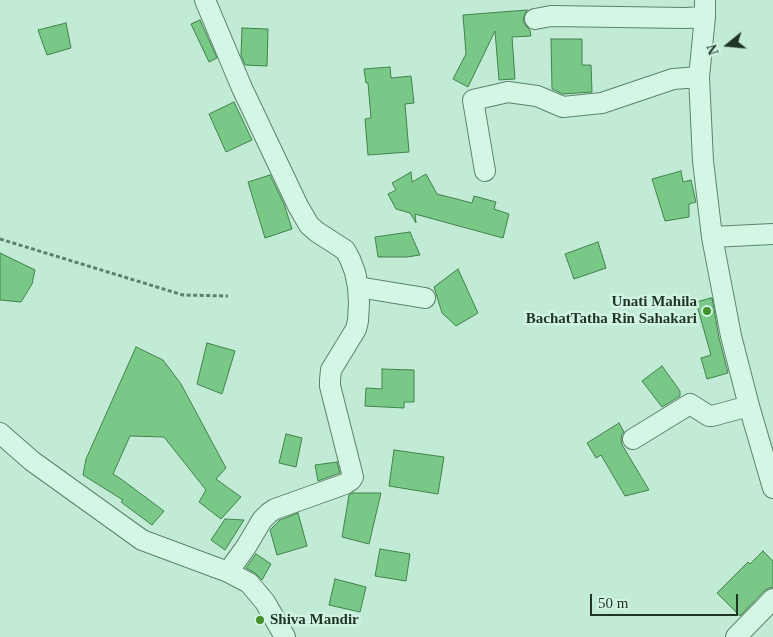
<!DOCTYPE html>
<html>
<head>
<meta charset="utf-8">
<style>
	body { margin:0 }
	#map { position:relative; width:773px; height:637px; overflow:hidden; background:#c2ebd6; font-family:"Times New Roman",serif }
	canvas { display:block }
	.north { position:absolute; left:703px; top:20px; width:50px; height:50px; -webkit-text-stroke:4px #d1f3e2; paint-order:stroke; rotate:253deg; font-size:14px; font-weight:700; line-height:20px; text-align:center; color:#1e3524 }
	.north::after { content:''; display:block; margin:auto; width:18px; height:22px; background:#1e3524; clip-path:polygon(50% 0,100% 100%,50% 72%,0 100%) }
	.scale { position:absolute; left:590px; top:594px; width:148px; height:22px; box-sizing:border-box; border:2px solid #1e3524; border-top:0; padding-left:6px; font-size:15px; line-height:18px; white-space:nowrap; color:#1e3524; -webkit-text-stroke:4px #d1f3e2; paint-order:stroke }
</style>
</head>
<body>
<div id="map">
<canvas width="773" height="637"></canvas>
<div class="north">N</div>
<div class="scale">50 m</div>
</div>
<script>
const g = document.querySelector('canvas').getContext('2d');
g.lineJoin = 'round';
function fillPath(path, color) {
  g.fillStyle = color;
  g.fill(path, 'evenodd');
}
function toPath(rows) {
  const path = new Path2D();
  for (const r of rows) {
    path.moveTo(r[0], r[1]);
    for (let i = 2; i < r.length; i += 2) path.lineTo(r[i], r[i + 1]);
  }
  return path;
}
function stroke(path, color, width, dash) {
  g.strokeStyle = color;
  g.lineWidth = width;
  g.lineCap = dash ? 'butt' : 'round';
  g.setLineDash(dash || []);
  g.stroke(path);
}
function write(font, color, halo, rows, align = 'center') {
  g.font = font + ' "Times New Roman",serif';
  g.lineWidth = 5;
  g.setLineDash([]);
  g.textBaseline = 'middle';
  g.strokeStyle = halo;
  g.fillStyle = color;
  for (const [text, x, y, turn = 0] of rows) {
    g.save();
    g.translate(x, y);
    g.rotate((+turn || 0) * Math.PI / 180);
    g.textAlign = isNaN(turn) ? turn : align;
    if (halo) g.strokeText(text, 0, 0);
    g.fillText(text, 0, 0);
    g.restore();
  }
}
const building = toPath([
	[527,10,524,16,523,21,526,26,530,30,531,36,512,37,515,79,499,80,495,31,468,87,453,79,466,54,463,15,527,10],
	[200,20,217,58,209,62,191,24,200,20],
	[66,23,71,48,47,55,38,30,66,23],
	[242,28,268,29,267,66,245,65,241,55,242,28],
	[551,39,582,39,582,65,591,65,592,92,563,94,552,89,551,39],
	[390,67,391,78,411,76,414,103,405,104,409,152,368,155,365,119,371,118,368,83,366,83,364,69,390,67],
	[234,102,252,140,226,152,209,114,234,102],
	[681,171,683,182,691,180,696,202,689,204,689,217,665,221,652,179,681,171],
	[411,172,412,182,426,174,437,194,472,203,474,196,496,202,494,209,509,214,503,238,415,214,416,223,410,213,396,209,388,194,396,190,392,183,411,172],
	[270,175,284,204,292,229,265,238,248,182,270,175],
	[410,232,420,255,407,257,378,257,375,237,410,232],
	[598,242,606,268,574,279,565,254,598,242],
	[0,253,35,270,32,284,21,302,0,300,0,253],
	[458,269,478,313,456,326,442,313,434,287,458,269],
	[711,298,712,298,719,338,728,373,707,379,701,358,711,355,696,302,711,298],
	[207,343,235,351,222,394,197,384,207,343],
	[136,347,163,360,181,384,226,468,216,479,241,497,221,519,199,502,206,490,164,437,130,436,113,474,121,479,164,511,152,525,121,502,123,500,83,475,86,459,136,347],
	[662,366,680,391,680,396,662,407,642,381,662,366],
	[382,369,414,370,414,402,404,402,404,408,365,406,366,388,382,389,382,369],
	[619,423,624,432,622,434,621,439,622,443,621,443,649,490,625,496,601,455,596,458,587,443,619,423],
	[286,434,302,438,296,467,279,463,286,434],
	[394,450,444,457,438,494,389,486,394,450],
	[337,462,340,473,318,481,315,465,337,462],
	[353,493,381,493,369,544,342,537,349,495,353,493],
	[298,513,307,546,277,555,270,530,280,520,298,513],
	[225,519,244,520,225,550,211,540,225,519],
	[380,549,410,554,406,581,375,576,380,549],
	[763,551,773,561,773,587,769,588,764,591,740,616,717,593,748,562,750,564,763,551],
	[256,554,271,564,262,580,255,573,246,568,256,554],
	[335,579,366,587,360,612,329,605,335,579]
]);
const path = toPath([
	[0,239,183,295,228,296]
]);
const minor = toPath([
	[205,0,242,88,298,206,309,225,317,232,345,250,350,259,355,272,358,287,359,303,358,321,356,329,331,370,330,380,330,386,353,477,351,480,345,484,275,509,269,513,262,520,246,547,228,572],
	[705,0,705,17,699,77,703,161,712,237,731,336,749,406,773,488],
	[535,19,551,16,685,18,705,17],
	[485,171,473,100,508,92,537,96,563,107,602,103,673,79,699,77],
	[712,237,773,234],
	[358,287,425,298],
	[0,433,32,461,142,540,228,572,249,583,265,602,285,637],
	[633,439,690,404,709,416,712,416,749,406],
	[736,637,773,599]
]);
const markers = [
	[707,311,5,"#44902d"],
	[260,620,5,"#44902d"]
];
const poiNames = [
	["Unati Mahila",697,302],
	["BachatTatha Rin Sahakari",697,319],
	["Shiva Mandir",270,620,"left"]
];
fillPath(building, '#79c888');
stroke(building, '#41824c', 1);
stroke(minor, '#5a8467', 22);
stroke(path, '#5a8467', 3, [4, 2.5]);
stroke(minor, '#d4f7e5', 20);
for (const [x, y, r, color] of markers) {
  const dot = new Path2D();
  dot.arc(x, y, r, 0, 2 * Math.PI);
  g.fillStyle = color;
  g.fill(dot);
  stroke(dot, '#d1f3e2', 2);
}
write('bold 15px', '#1e3524', '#d1f3e2', poiNames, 'right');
</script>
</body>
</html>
